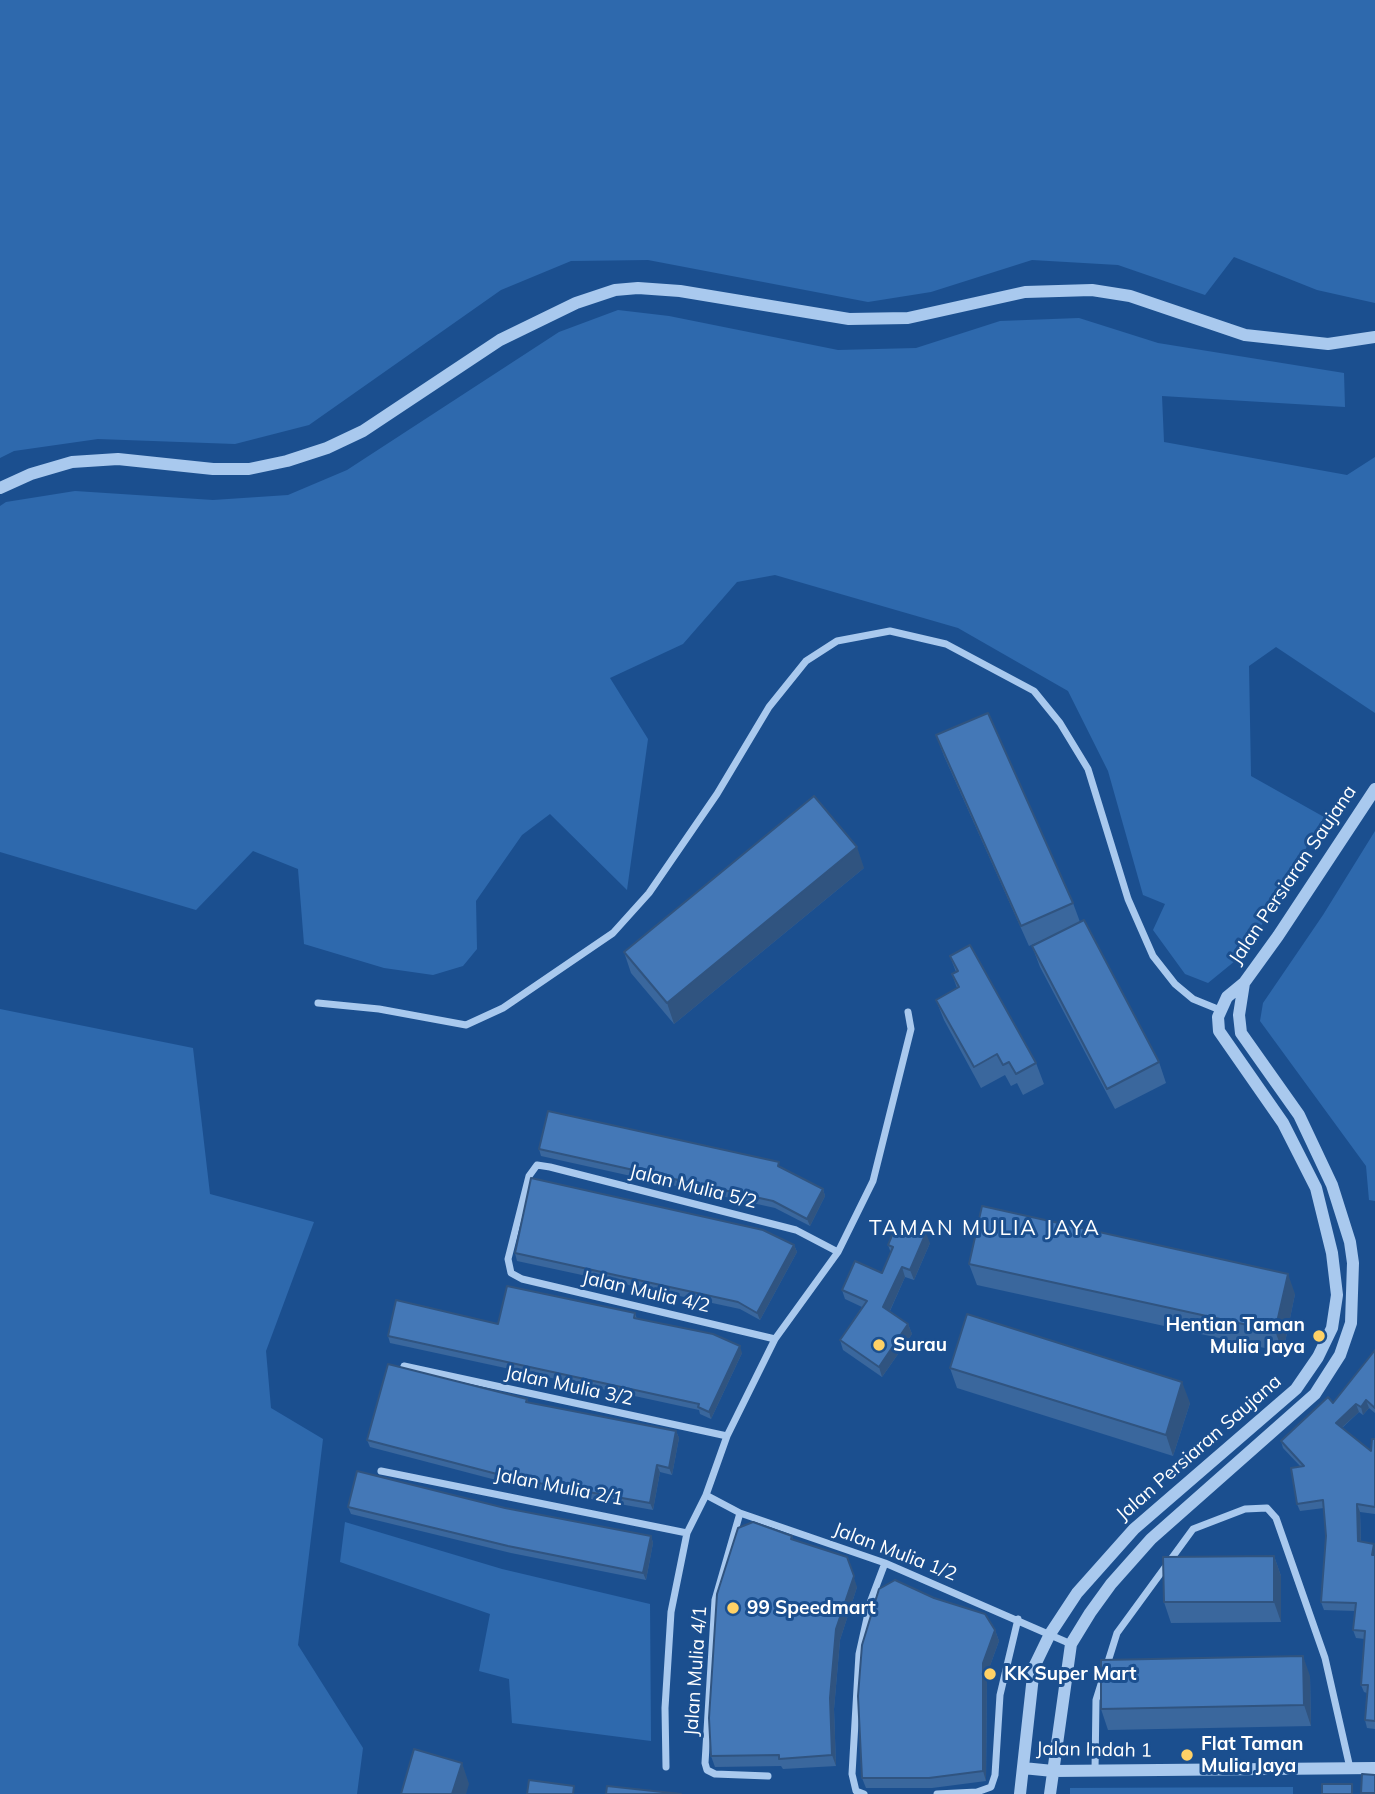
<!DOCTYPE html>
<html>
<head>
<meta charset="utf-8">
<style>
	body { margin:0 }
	canvas { display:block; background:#1b4f8f }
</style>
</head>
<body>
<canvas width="1375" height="1794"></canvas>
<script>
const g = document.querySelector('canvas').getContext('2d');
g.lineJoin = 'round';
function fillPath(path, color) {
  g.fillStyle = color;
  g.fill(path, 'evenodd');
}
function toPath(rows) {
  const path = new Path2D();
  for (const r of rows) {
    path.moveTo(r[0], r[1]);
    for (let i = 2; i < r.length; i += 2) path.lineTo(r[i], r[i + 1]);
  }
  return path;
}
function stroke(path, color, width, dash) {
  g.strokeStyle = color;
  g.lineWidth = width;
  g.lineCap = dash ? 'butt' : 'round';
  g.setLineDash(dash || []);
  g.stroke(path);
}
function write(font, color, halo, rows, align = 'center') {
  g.font = font + ' Mulish,sans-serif';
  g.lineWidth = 6;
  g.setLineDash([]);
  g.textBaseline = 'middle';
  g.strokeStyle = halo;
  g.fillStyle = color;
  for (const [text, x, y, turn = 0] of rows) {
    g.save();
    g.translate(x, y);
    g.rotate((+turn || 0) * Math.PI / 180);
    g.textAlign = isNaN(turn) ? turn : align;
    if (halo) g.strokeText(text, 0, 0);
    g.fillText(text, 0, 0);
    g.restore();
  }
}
const green = toPath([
	[0,0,1375,0,1375,303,1317,290,1234,257,1205,295,1118,265,1032,260,931,292,868,302,648,260,571,261,501,290,309,425,235,444,98,439,14,451,0,458],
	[618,310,669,316,838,350,916,348,1000,321,1079,318,1158,343,1344,373,1345,407,1162,396,1164,442,1347,475,1375,457,1375,713,1276,647,1249,666,1251,776,1324,817,1246,952,1208,983,1185,974,1153,930,1165,904,1143,895,1108,771,1068,691,958,628,775,575,737,582,683,644,610,678,648,739,627,890,550,814,522,835,476,901,477,949,463,966,433,975,384,968,304,944,298,869,253,851,196,910,0,852,0,506,6,502,75,491,213,500,288,495,347,470,559,332],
	[1375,831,1375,1201,1369,1200,1366,1166,1260,1021,1263,1003,1323,915],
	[0,1009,193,1048,210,1194,314,1222,266,1351,271,1408,323,1439,298,1645,363,1748,357,1794,0,1794],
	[345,1522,502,1569,650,1604,651,1741,512,1723,509,1679,479,1671,490,1614,340,1562],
	[1293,1787,1293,1794,1070,1794,1070,1788]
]);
const minor = toPath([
	[318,1003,379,1009,466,1025,503,1008,613,933,649,893,717,794,769,707,806,661,837,641,890,631,946,644,1034,691,1060,723,1088,769,1128,899,1153,956,1175,984,1193,999,1220,1010],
	[775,1339,522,1279,511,1273,508,1259,529,1176,537,1165,550,1167,796,1230,838,1252],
	[404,1366,727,1436],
	[381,1471,687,1533,706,1495,727,1436,775,1339,838,1252,873,1181,911,1029,908,1012],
	[706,1495,740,1513,885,1563,1071,1644],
	[740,1513,715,1600,705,1763,707,1770,715,1774,768,1776],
	[666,1767,665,1708,671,1612,687,1533],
	[1095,1771,1096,1700,1117,1633,1193,1529,1245,1509,1267,1508,1276,1518,1325,1658,1350,1768],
	[864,1794,856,1791,852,1774,859,1654,871,1600,885,1563],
	[937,1794,977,1792,991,1787,995,1775,1000,1695,1018,1619]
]);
const tertiary = toPath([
	[0,488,31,474,72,462,118,459,213,469,249,469,287,461,327,448,363,431,500,340,576,303,615,290,638,288,680,291,849,319,908,318,1025,292,1092,290,1130,296,1245,335,1328,344,1375,337],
	[1023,1768,1053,1771,1375,1768],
	[1020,1794,1034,1667,1050,1634,1077,1593,1134,1529,1296,1389,1318,1357,1332,1328,1337,1295,1332,1253,1316,1188,1283,1123,1219,1031,1218,1017,1227,997,1244,983,1278,936,1375,789],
	[1050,1794,1071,1644,1090,1613,1111,1584,1151,1539,1315,1394,1340,1355,1351,1323,1353,1263,1350,1242,1332,1185,1299,1115,1241,1033,1239,1015,1244,983]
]);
const wall = toPath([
	[936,735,1073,903,1080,922,1159,1062,1166,1083,1115,1109,1040,967,1032,946,1054,935,1029,946,944,756],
	[864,868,674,1024,631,973,624,952],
	[950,956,1036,1063,1044,1084,1023,1095,1017,1083,1011,1086,1005,1075,981,1088,944,1020,936,1000,957,988,952,974,956,972],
	[539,1149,781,1167,823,1189,825,1196,810,1226,775,1208,541,1156],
	[930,1243,914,1280,905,1277,890,1311,908,1324,912,1334,882,1377,843,1350,840,1340,862,1307,845,1299,842,1290,882,1273,891,1253,888,1245],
	[794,1245,797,1252,760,1320,740,1309,517,1261,515,1253],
	[969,1264,1295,1294,1283,1352,977,1285],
	[635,1313,637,1319,742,1353,711,1419,700,1414,699,1410,390,1343,388,1336,498,1324],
	[1375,1350,1375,1413,1369,1408,1363,1415,1359,1412,1342,1428,1371,1451,1375,1439,1375,1514,1360,1512,1361,1542,1375,1547,1375,1729,1367,1728,1365,1720,1367,1693,1364,1692,1361,1685,1365,1639,1356,1638,1353,1630,1355,1611,1324,1610,1321,1602,1326,1536,1324,1508,1300,1511,1297,1504,1300,1466,1283,1448,1281,1441,1333,1403],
	[950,1368,1190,1403,1173,1456,957,1388],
	[527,1399,528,1403,676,1431,679,1438,672,1475,660,1472,653,1510,519,1486,370,1447,367,1440],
	[348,1507,505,1508,651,1536,653,1543,646,1580,511,1553,351,1514],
	[792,1536,793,1540,857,1587,840,1640,834,1709,836,1766,783,1769,781,1766,715,1767,711,1756],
	[1274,1556,1281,1576,1281,1622,1171,1623,1164,1602],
	[995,1630,999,1641,987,1674,986,1781,932,1788,866,1788,862,1778],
	[1310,1676,1311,1726,1108,1730,1101,1709]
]);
const shadedWall = toPath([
	[857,847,864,868,674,1024,667,1003],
	[823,1189,825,1196,810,1226,807,1219],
	[926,1233,930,1243,914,1280,910,1270],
	[794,1245,797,1252,760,1320,757,1313],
	[902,1267,905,1277,887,1317,883,1307],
	[1288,1274,1295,1294,1283,1352,1275,1331],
	[908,1324,912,1334,882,1377,879,1367],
	[740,1346,742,1353,711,1419,709,1412],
	[1182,1382,1190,1403,1173,1456,1166,1435],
	[1366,1400,1369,1408,1363,1415,1361,1407],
	[1356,1404,1359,1412,1339,1430,1336,1423],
	[676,1431,679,1438,672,1475,669,1468],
	[657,1465,660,1472,653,1510,650,1503],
	[1357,1504,1360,1512,1361,1549,1358,1541],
	[651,1536,653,1543,646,1580,643,1573],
	[1374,1544,1375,1547,1375,1562,1372,1555],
	[1274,1556,1281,1576,1281,1622,1274,1602],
	[847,1557,857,1587,840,1640,834,1709,836,1766,832,1755,830,1698,836,1629],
	[995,1630,999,1641,987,1674,986,1781,983,1771,983,1663],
	[1303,1656,1310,1676,1311,1726,1304,1705],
	[462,1763,469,1784,466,1794,452,1794]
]);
const building = toPath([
	[988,713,1073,903,1021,926,936,735,988,713],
	[814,796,857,847,667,1003,624,952,814,796],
	[1084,920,1159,1062,1107,1089,1032,946,1084,920],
	[970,945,1036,1063,1016,1074,1009,1062,1003,1065,997,1054,974,1067,936,1000,959,987,952,974,958,971,950,956,970,945],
	[548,1111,779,1162,778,1166,823,1189,807,1219,773,1201,539,1149,548,1111],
	[531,1178,763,1230,794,1245,757,1313,738,1302,515,1253,531,1178],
	[982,1206,1288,1274,1275,1331,969,1264,982,1206],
	[903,1223,926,1233,910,1270,902,1267,883,1307,908,1324,879,1367,840,1340,867,1301,842,1290,855,1261,882,1273,893,1247,888,1245,893,1233,898,1235,903,1223],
	[507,1286,635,1313,634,1318,713,1334,740,1346,709,1412,698,1407,699,1404,388,1336,396,1300,498,1324,507,1286],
	[967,1314,1182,1382,1166,1435,950,1368,967,1314],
	[1375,1350,1375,1408,1366,1400,1361,1407,1356,1404,1336,1423,1371,1451,1372,1439,1375,1439,1375,1507,1357,1504,1358,1541,1374,1544,1372,1555,1375,1555,1375,1721,1365,1720,1368,1685,1361,1685,1365,1631,1353,1630,1356,1603,1321,1602,1326,1536,1323,1500,1297,1504,1291,1468,1304,1466,1281,1441,1328,1397,1333,1403,1375,1350],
	[388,1364,527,1399,526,1402,676,1431,669,1468,657,1465,650,1503,516,1479,367,1440,388,1364],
	[357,1471,505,1508,651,1536,643,1573,508,1546,348,1507,357,1471],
	[753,1522,792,1536,791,1539,847,1557,854,1576,836,1629,830,1698,832,1755,779,1759,779,1755,711,1756,709,1718,717,1594,738,1528,753,1522],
	[1274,1556,1274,1602,1164,1602,1163,1557,1274,1556],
	[895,1580,934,1598,985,1614,995,1630,983,1663,983,1771,929,1778,862,1778,858,1696,862,1645,879,1589,895,1580],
	[1303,1656,1304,1705,1101,1709,1101,1660,1303,1656],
	[414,1749,462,1763,452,1794,401,1794,414,1749],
	[1362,1774,1375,1775,1375,1793,1361,1793,1362,1774],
	[529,1780,574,1786,573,1794,527,1794,529,1780],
	[1322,1784,1352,1784,1352,1794,1322,1794,1322,1784],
	[607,1786,681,1794,606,1794,607,1786]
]);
const markers = [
	[1319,1336,7,"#ffd166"],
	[879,1345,7,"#ffd166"],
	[733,1608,7,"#ffd166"],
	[990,1674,7,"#ffd166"],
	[1187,1755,7,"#ffd166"]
];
const streetNames = [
	["Jalan Persiaran Saujana",1293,875,-56],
	["Jalan Mulia 5/2",693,1187,14],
	["Jalan Mulia 4/2",646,1292,13],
	["Jalan Mulia 3/2",569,1386,12],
	["Jalan Persiaran Saujana",1199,1448,-41],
	["Jalan Mulia 2/1",559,1487,11],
	["Jalan Mulia 1/2",895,1552,21],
	["Jalan Mulia 4/1",696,1671,-86],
	["Jalan Indah 1",1094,1750,1]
];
const poiNames = [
	["Hentian Taman",1305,1325,"right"],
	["Mulia Jaya",1305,1347,"right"],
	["Surau",893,1345],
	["99 Speedmart",747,1608],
	["KK Super Mart",1004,1674],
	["Flat Taman",1201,1744],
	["Mulia Jaya",1201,1766]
];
const neighbourhoodNames = [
	["TAMAN MULIA JAYA",985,1229]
];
fillPath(green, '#2e69ad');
stroke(minor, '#a9c9ee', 7);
stroke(tertiary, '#a9c9ee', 12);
fillPath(wall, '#3a679d');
fillPath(shadedWall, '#305480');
fillPath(building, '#4478b7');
stroke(building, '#305480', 2);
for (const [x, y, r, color] of markers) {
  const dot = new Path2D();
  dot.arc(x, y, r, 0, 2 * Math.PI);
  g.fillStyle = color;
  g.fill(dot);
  stroke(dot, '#1b4f8f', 2.5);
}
write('19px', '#fff', '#1b4f8f', streetNames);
write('bold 19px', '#fff', '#1b4f8f', poiNames, 'left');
g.letterSpacing = '2px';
write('21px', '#fff', '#1b4f8f', neighbourhoodNames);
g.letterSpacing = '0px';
</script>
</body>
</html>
